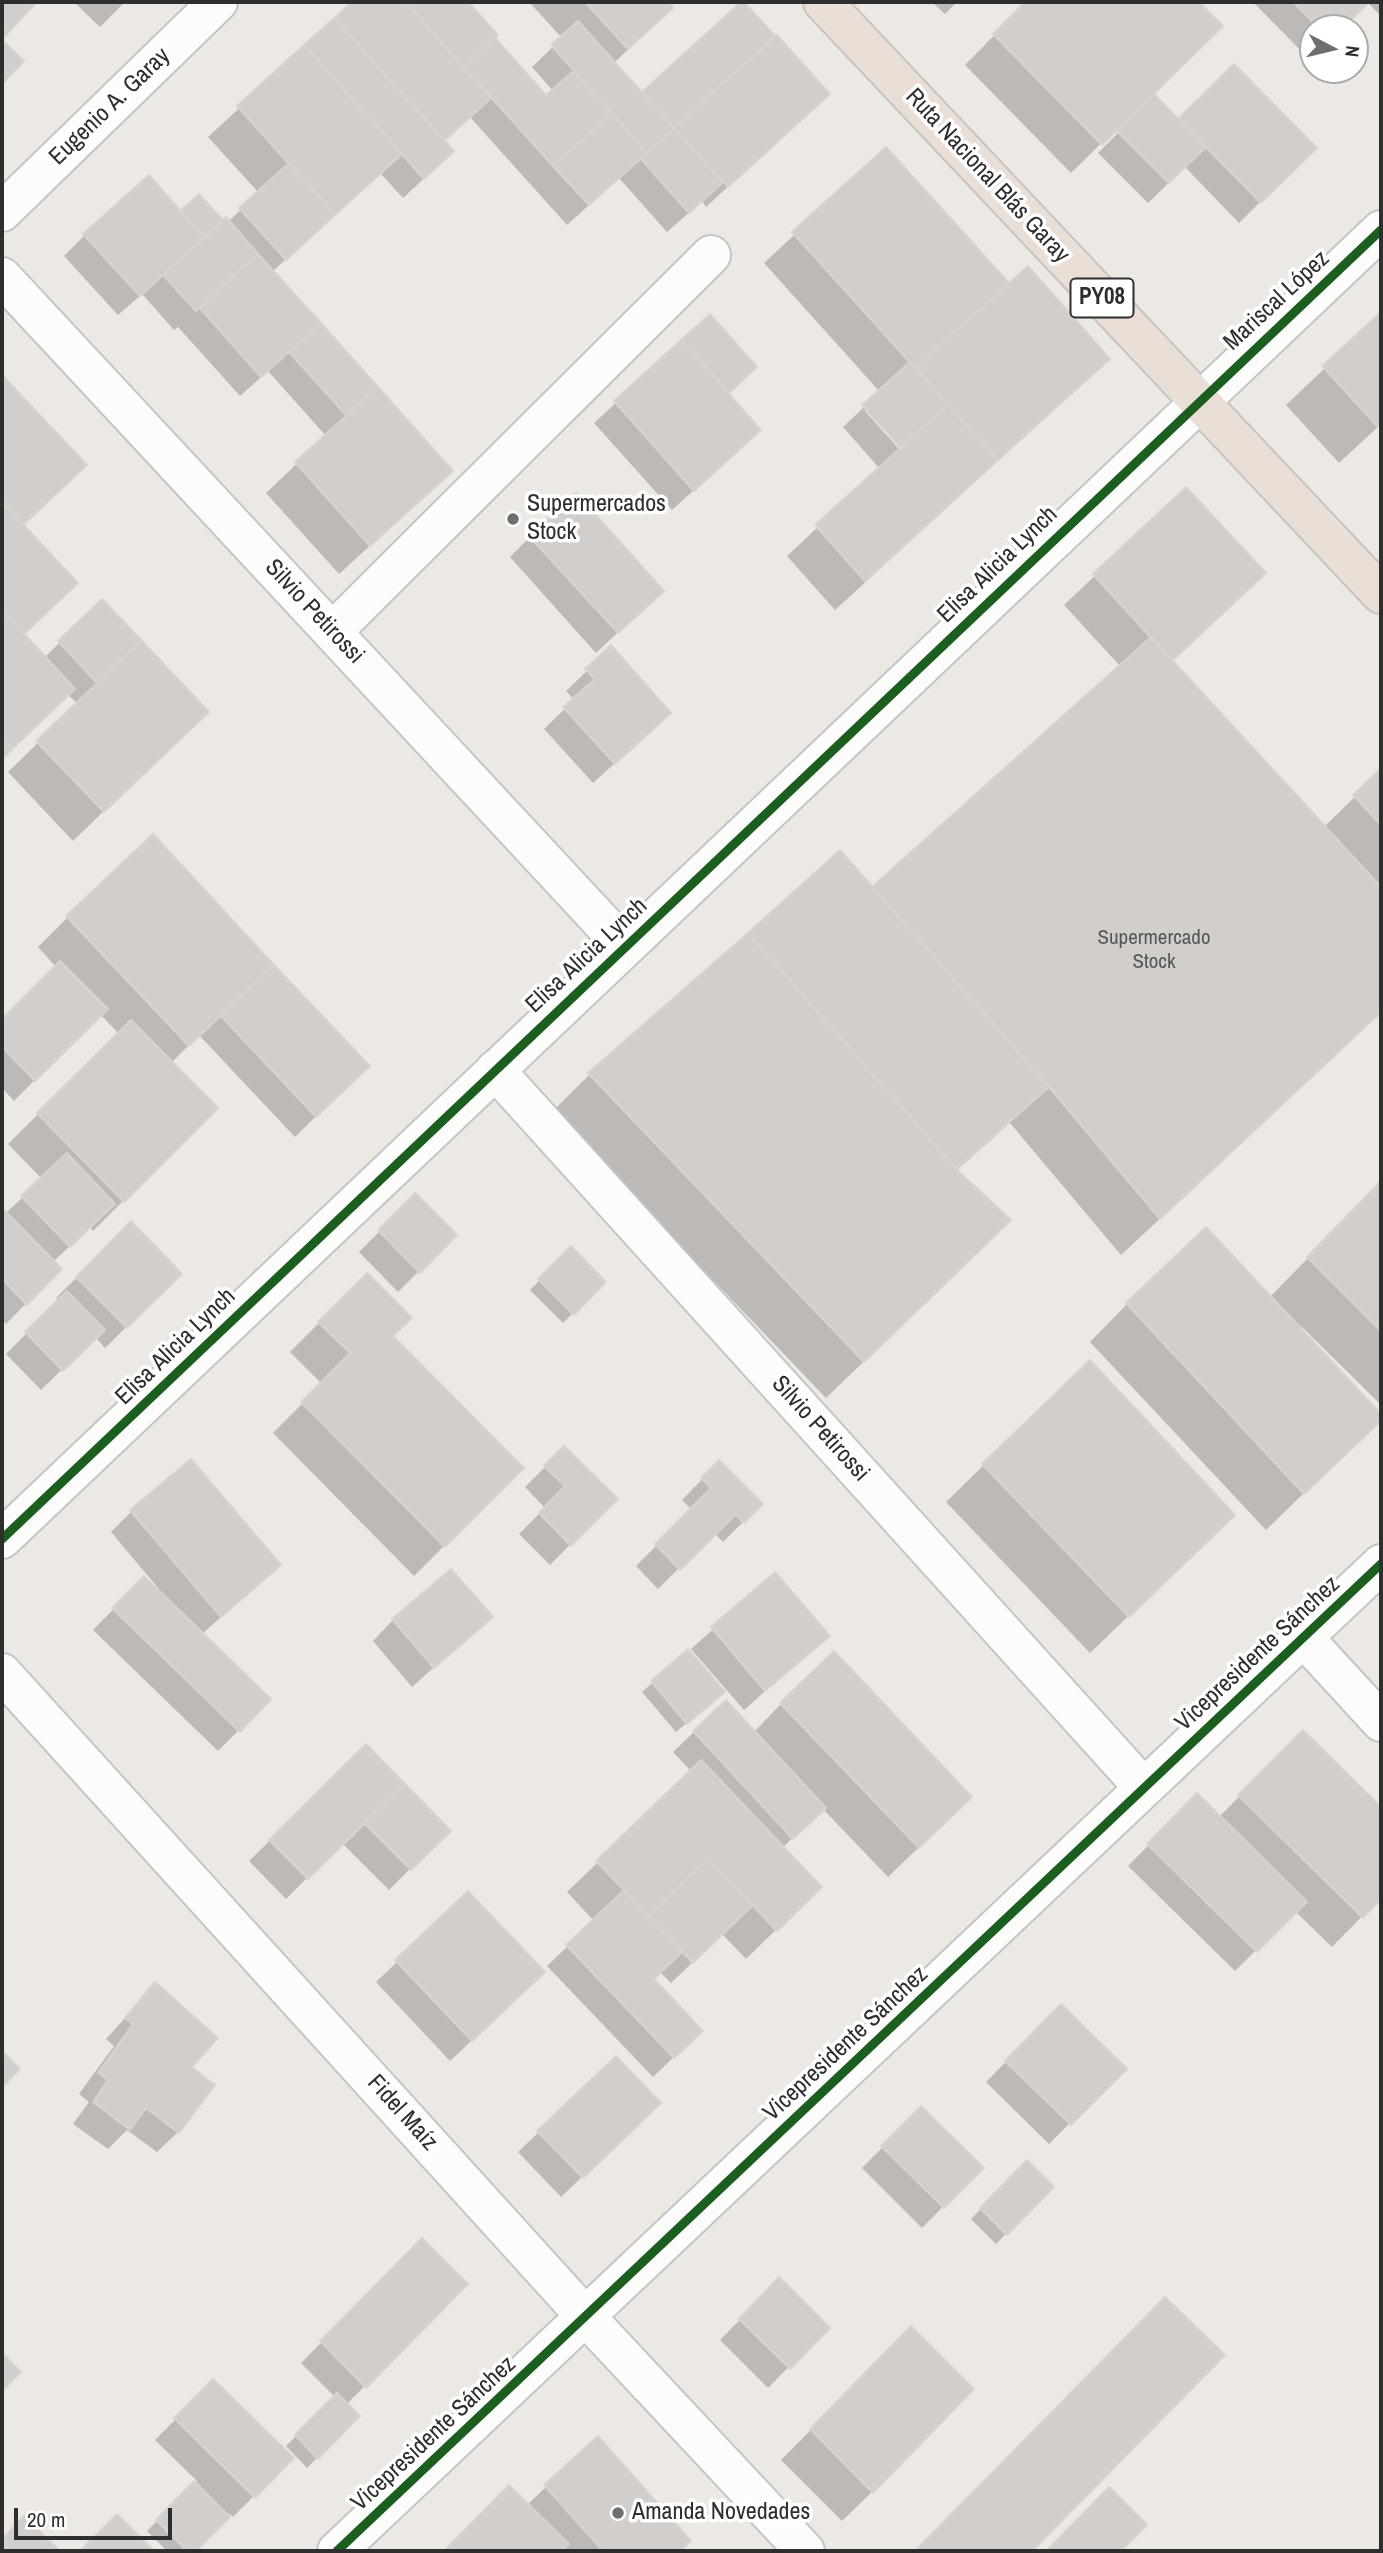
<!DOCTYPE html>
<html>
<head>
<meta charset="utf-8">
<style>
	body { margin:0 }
	#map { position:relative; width:1383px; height:2553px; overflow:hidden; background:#ece8e4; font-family:"Archivo Narrow",sans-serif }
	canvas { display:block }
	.frame { position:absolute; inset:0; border:4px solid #2e2e2e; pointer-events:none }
	.north { position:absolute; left:1299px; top:14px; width:70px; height:70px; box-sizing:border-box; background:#fff; border:2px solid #ababab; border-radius:50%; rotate:97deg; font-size:19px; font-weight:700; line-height:28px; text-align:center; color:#2e2e2e }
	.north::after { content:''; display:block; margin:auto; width:24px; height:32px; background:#706f6e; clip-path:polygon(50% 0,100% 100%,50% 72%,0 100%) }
	.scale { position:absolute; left:14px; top:2508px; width:158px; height:32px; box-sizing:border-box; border:4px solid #2e2e2e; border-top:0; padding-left:9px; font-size:21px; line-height:24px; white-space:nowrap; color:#2e2e2e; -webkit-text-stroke:5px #fff; paint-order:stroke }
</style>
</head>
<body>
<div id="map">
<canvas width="1383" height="2553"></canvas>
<div class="frame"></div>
<div class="north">N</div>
<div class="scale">20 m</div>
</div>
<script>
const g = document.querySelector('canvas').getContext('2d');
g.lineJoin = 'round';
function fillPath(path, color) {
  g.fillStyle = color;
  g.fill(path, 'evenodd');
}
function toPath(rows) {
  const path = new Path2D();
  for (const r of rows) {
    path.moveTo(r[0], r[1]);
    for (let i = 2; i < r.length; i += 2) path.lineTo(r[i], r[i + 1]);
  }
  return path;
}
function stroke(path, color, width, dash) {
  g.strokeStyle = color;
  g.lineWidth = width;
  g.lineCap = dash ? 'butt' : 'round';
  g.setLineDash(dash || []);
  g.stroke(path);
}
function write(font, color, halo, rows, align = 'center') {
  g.font = font + ' "Archivo Narrow",sans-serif';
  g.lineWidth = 7;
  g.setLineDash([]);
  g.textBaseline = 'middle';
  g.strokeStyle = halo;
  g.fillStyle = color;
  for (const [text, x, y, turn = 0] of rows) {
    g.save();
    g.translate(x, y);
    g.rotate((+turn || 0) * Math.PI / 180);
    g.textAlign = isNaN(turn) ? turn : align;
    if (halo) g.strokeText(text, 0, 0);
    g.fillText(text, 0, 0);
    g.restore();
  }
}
const shadow = toPath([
	[74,2,125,2,100,27],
	[354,2,466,2,496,35,493,38,546,97,553,91,532,67,562,38,529,2,666,2,671,8,614,63,642,94,743,3,828,94,706,207,702,201,667,232,619,178,567,225,470,117,443,142,431,172,403,198,380,173,272,272,375,386,370,392,420,500,339,574,266,493,326,436,268,371,240,396,178,327,174,330,142,294,118,315,64,256,85,235,180,213,228,222,259,193,208,137],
	[932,2,957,2,945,14],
	[1027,2,1197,2,1221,26,1152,94,1178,122,1314,148,1239,223,1185,167,1148,203,1098,153,1135,116,1132,113,1071,173,965,65],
	[1253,2,1381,2,1381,16,1367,2,1341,28,1313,28,1313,56,1309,59],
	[886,150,1009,286,1108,359,1078,388,835,610,787,556,880,469,843,427,880,392,764,263],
	[867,408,905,450,900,450,865,411],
	[1381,315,1381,424,1339,463,1286,405],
	[681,343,738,450,672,510,594,423],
	[2,377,84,465,22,525,22,635,44,658,102,601,206,712,73,841,8,772,78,704,67,694,2,758],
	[1186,489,1171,662,1324,827,1381,771,1381,1013,1121,1255,1010,1123,956,1171,971,1258,826,1398,552,1112,589,1075,840,853,872,889,1120,666,1064,605],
	[530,537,662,591,596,653,510,557],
	[611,648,648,733,593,783,544,729,574,700,566,691],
	[68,917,272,965,367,1066,295,1137,199,1035,171,1063,216,1108,93,1231,90,1227,53,1262,60,1269,6,1324,2,1320,2,1211,5,1214,42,1179,8,1144,119,1034,100,1014,14,1101,2,1088,2,1022,56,967,38,947],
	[1381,1183,1381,1405,1302,1327,1299,1329,1381,1418,1266,1530,1090,1342,1127,1304,1270,1297],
	[415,1196,455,1235,398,1292,359,1252],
	[131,1224,180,1274,105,1348,95,1337,41,1390,6,1354,59,1301,56,1298],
	[571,1248,604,1282,563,1323,530,1290],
	[367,1275,391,1337,522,1468,414,1576,273,1433,322,1384,290,1352],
	[564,1448,615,1499,550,1565,519,1534,545,1508,525,1487],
	[719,1462,761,1504,723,1542,714,1533,658,1589,636,1566,692,1510,682,1500],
	[984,1465,1195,1552,1090,1653,946,1502],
	[131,1512,279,1565,202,1634,239,1730,218,1751,93,1630,144,1578,157,1591,159,1589,111,1532],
	[775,1574,827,1636,744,1710,691,1649],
	[490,1617,412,1687,373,1641,393,1620],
	[688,1651,712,1702,676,1732,642,1692],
	[781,1704,940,1827,888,1877,823,1809,782,1848,789,1917,746,1959,722,1934,671,1983,660,1972,652,1980,680,2051,653,2077,547,1966,594,1921,567,1892,692,1772,673,1752,694,1732,754,1732],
	[1303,1732,1381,1810,1381,1897,1332,1947,1295,1911,1235,1971,1128,1866,1197,1796,1219,1817],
	[366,1746,448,1831,389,1890,342,1843,286,1899,249,1861],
	[468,1894,522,1993,450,2061,376,1982],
	[155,1985,189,2068,178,2132,157,2152,127,2130,108,2149,73,2124,89,2102,79,2094,114,2046,106,2039],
	[1061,2006,1124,2069,1049,2144,986,2082],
	[921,2108,981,2168,922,2228,862,2168],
	[638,2123,561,2197,518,2152,539,2132],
	[1027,2162,1052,2187,996,2244,971,2219],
	[422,2241,465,2284,346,2405,358,2416,307,2468,286,2446,335,2397,301,2363],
	[779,2280,827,2328,768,2388,720,2340],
	[1165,2299,1222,2355,1030,2551,917,2551],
	[911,2329,872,2492,842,2521,781,2460],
	[213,2382,291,2458,233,2517,230,2514,193,2551,167,2551,147,2531,197,2481,155,2440],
	[598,2438,689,2540,678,2551,564,2551,562,2549,559,2551,445,2551,509,2487,527,2505]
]);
const building = toPath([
	[2,2,37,2,2,39,2,2],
	[352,2,405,2,491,98,444,141,334,18,352,2],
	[405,2,468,2,498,35,464,67,405,2],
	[585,2,668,2,673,8,628,49,585,2],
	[741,2,744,2,775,36,674,128,642,92,741,2],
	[1025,2,1199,2,1223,26,1102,145,993,34,1025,2],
	[1293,2,1369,2,1343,28,1319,28,1293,2],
	[334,18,454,151,424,179,304,45,334,18],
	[578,21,674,128,647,153,551,45,578,21],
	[777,35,830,94,728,187,674,128,777,35],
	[495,38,546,95,574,71,611,113,553,166,464,67,495,38],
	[2,40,24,61,2,84,2,40],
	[304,45,402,154,335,215,237,106,304,45],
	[1234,64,1317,148,1261,203,1178,119,1234,64],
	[1154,94,1206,147,1169,183,1117,131,1154,94],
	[611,113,647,153,589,205,553,166,611,113],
	[674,128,723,182,689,213,641,159,674,128],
	[886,147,1009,283,915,368,792,232,886,147],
	[289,163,335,215,286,260,239,208,289,163],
	[149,175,204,238,140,296,83,234,149,175],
	[199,194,223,220,204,238,180,211,199,194],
	[226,217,258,254,196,311,163,275,226,217],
	[258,254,321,323,261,377,199,307,258,254],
	[1028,266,1110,359,998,460,915,368,1028,266],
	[1381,312,1381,423,1377,426,1322,366,1381,312],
	[710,314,757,367,729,393,681,340,710,314],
	[321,323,378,387,346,415,289,352,321,323],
	[681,340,761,430,694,491,614,401,681,340],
	[910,362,948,405,901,448,862,405,910,362],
	[2,375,87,465,23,525,2,502,2,375],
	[378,387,453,471,370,546,295,462,378,387],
	[948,405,998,460,865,581,815,525,948,405],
	[1186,487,1266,573,1172,661,1093,574,1186,487],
	[576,493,664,591,618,633,529,536,576,493],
	[2,502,78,583,24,634,2,610,2,502],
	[102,599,142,641,97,683,58,641,102,599],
	[2,610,75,689,12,749,2,737,2,610],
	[1151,637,1381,887,1381,1012,1160,1219,1049,1087,872,887,1151,637],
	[142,641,209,712,104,812,36,741,142,641],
	[611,645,671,713,615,764,563,707,595,679,585,669,611,645],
	[2,737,12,749,2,759,2,737],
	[1381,768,1381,825,1353,795,1381,768],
	[153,834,274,965,189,1046,66,916,153,834],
	[840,850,1049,1087,956,1169,748,933,840,850],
	[748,933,956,1169,1011,1220,864,1362,588,1073,748,933],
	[60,961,108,1009,35,1081,2,1047,2,1019,60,961],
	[274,965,370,1066,316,1117,221,1016,274,965],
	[131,1020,218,1108,124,1202,37,1113,131,1020],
	[67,1153,115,1204,70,1247,21,1196,67,1153],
	[1381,1181,1381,1331,1307,1257,1381,1181],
	[415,1193,457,1235,420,1273,378,1230,415,1193],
	[2,1208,62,1269,27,1305,2,1279,2,1208],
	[131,1221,182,1274,127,1328,76,1277,131,1221],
	[1206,1227,1381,1414,1381,1421,1304,1494,1126,1303,1206,1227],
	[571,1246,606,1282,574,1315,538,1279,571,1246],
	[367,1273,412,1318,393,1336,524,1468,445,1547,301,1402,350,1353,318,1322,367,1273],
	[67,1291,105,1330,63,1371,25,1332,67,1291],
	[1090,1360,1235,1515,1129,1617,982,1464,1090,1360],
	[564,1446,618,1499,571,1546,539,1513,565,1486,544,1466,564,1446],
	[191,1459,281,1565,221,1617,130,1510,191,1459],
	[719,1460,763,1504,744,1523,736,1514,680,1570,655,1544,711,1488,701,1478,719,1460],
	[451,1569,493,1617,434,1668,392,1619,451,1569],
	[775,1572,830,1636,765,1691,711,1627,775,1572],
	[144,1576,271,1699,240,1732,112,1608,144,1576],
	[688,1649,725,1692,687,1724,651,1681,688,1649],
	[834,1651,972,1797,919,1848,780,1703,834,1651],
	[726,1700,826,1808,793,1839,693,1731,726,1700],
	[1303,1730,1381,1807,1381,1899,1363,1918,1238,1795,1303,1730],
	[366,1744,405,1784,308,1879,269,1840,366,1744],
	[701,1760,822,1887,777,1931,708,1859,649,1916,596,1861,701,1760],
	[405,1784,451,1831,411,1870,364,1823,405,1784],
	[1197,1793,1307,1902,1257,1952,1147,1844,1197,1793],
	[708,1859,753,1905,693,1963,649,1916,708,1859],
	[624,1890,682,1952,654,1979,703,2031,674,2058,566,1945,624,1890],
	[468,1891,545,1972,472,2041,395,1960,468,1891],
	[155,1982,218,2038,192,2067,215,2085,179,2133,146,2108,130,2130,93,2102,108,2080,98,2073,133,2024,125,2018,155,1982],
	[1061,2004,1127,2069,1071,2125,1005,2061,1061,2004],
	[2,2051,20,2069,2,2087,2,2051],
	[616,2056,661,2103,583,2178,537,2131,616,2056],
	[921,2106,984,2168,944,2208,881,2146,921,2106],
	[1027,2160,1054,2187,1007,2235,980,2208,1027,2160],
	[422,2238,468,2284,366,2388,320,2341,422,2238],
	[779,2277,830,2328,790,2369,739,2319,779,2277],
	[1165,2297,1225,2355,1032,2551,915,2551,1165,2297],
	[911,2326,974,2389,873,2493,810,2429,911,2326],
	[2,2353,21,2372,2,2391,2,2353],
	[213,2379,294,2458,255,2498,174,2418,213,2379],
	[337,2393,360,2416,318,2459,295,2435,337,2393],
	[598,2436,691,2541,680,2551,603,2551,544,2485,598,2436],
	[194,2481,230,2517,196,2551,187,2551,156,2520,194,2481],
	[509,2485,569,2544,562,2551,444,2551,509,2485],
	[1109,2487,1147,2525,1121,2551,1046,2551,1109,2487],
	[117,2514,154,2551,80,2551,117,2514],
	[24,2516,60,2551,2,2551,2,2539,24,2516]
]);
const street = toPath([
	[2,277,625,947],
	[332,632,711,255],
	[495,1070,1144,1788],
	[2,1539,1381,230],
	[1304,1638,1381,1722],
	[2,1673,586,2317,805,2551],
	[337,2551,1381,1564]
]);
const secondary = toPath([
	[2,212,218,2]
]);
const highway = toPath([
	[823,2,1381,594]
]);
const cycleway = toPath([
	[2,1539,1381,230],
	[337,2551,1381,1564]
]);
const markers = [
	[513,519,7,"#706f6e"],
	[618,2513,7,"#706f6e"]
];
const numberNames = [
	["Supermercado",1154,938],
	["Stock",1154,962]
];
const shields = [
	[1102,298,63]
];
const shieldNames = [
	["PY08",1102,298]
];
const streetNames = [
	["Eugenio A. Garay",110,107,-44],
	["Ruta Nacional Blás Garay",987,176,47],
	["Mariscal López",1277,301,-43],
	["Elisa Alicia Lynch",998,565,-44],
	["Silvio Petirossi",314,612,47],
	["Elisa Alicia Lynch",587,956,-43],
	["Elisa Alicia Lynch",176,1347,-44],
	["Silvio Petirossi",820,1429,48],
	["Vicepresidente Sánchez",1258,1654,-43],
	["Vicepresidente Sánchez",846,2044,-43],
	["Fidel Maíz",402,2113,48],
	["Vicepresidente Sánchez",434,2434,-43]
];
const poiNames = [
	["Supermercados",527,505],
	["Stock",527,533],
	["Amanda Novedades",632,2513]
];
fillPath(shadow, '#0003');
fillPath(building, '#d1cecb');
stroke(building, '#d7d4d0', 2);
stroke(street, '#c5c4c5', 42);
stroke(secondary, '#c5c4c5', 42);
stroke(highway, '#c6c5c4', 42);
stroke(street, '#fcfcfb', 38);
stroke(secondary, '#fcfcfb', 38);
stroke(highway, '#eadfd6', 38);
stroke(cycleway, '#1b5e20', 9);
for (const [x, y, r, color] of markers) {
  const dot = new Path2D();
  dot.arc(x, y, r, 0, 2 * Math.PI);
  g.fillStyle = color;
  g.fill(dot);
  stroke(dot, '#fff', 2.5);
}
write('21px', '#585857', null, numberNames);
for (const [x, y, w] of shields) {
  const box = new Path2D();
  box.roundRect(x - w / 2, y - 19.5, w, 39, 5);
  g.fillStyle = '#fff';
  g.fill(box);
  stroke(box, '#2e2e2e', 2);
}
write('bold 23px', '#2e2e2e', null, shieldNames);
write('24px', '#2e2e2e', '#fff', streetNames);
write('24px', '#2e2e2e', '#fff', poiNames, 'left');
</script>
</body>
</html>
